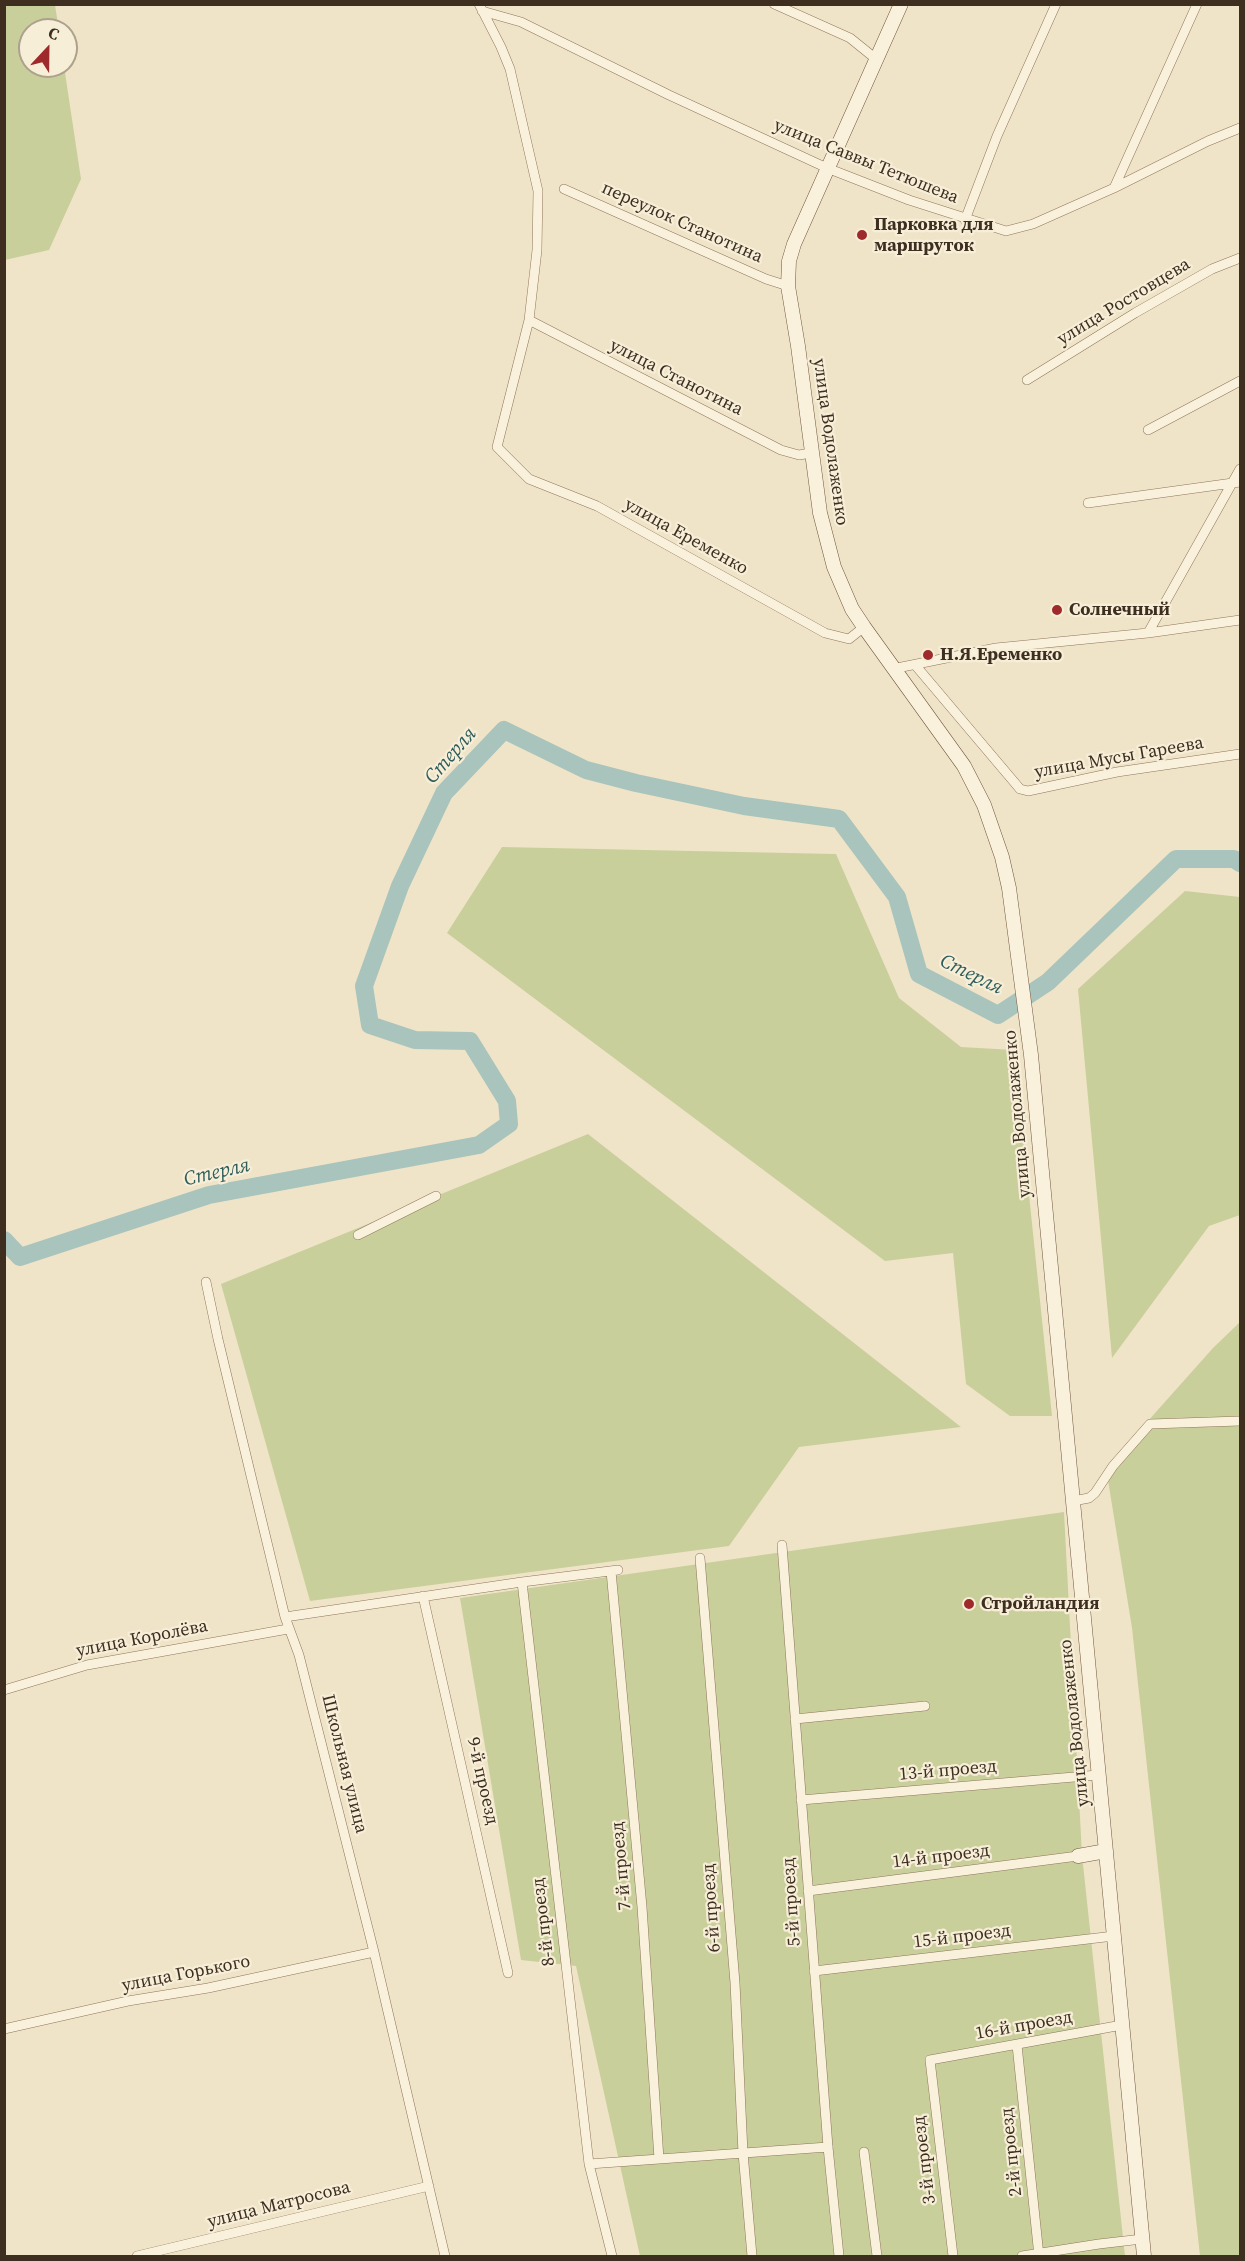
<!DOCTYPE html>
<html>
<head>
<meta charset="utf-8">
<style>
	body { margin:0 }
	#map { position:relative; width:1245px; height:2261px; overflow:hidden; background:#f0e4c8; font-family:"Source Serif 4",serif }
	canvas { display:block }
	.frame { position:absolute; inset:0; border:6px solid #3d2e20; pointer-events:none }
	.north { position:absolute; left:18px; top:18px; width:60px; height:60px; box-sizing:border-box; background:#f7eed8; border:2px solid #ada18e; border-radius:50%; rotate:22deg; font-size:16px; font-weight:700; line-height:24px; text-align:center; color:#3d2e20 }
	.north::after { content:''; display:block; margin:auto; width:21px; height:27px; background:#9e2a2b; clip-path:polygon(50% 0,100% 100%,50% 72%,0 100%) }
</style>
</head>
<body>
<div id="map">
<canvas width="1245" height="2261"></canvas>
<div class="frame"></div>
<div class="north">С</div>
</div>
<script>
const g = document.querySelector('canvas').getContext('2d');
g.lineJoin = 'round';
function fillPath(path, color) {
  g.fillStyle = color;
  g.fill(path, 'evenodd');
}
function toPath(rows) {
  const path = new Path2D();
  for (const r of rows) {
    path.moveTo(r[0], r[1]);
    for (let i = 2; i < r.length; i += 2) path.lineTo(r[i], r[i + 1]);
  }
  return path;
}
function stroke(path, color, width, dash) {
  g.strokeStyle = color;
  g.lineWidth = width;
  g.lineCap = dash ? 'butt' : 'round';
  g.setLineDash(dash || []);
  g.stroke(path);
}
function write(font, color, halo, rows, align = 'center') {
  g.font = font + ' "Source Serif 4",serif';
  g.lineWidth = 4.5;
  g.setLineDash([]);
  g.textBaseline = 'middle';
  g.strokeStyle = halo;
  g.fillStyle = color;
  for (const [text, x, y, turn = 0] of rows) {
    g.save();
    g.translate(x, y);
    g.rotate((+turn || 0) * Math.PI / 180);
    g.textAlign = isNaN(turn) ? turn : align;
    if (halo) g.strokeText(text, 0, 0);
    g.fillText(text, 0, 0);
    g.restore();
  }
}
const green = toPath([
	[4,5,55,5,59,30,30,30,30,66,64,66,81,179,49,250,5,260],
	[502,847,836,854,899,998,961,1047,1014,1050,1052,1416,1010,1416,966,1384,953,1253,885,1261,447,933],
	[1185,891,1240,897,1240,1215,1209,1226,1112,1358,1078,989],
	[588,1134,961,1427,799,1447,729,1546,310,1601,221,1284],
	[1240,1322,1240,2256,1200,2256,1132,1628,1106,1468,1213,1348],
	[1064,1512,1082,1855,1125,2256,640,2256,576,1966,521,1960,460,1598]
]);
const river = toPath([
	[4,1240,20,1257,209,1195,479,1145,509,1124,507,1101,470,1041,415,1040,370,1025,364,986,400,886,444,793,504,730,586,770,636,783,744,806,839,819,897,897,919,974,998,1015,1048,982,1176,859,1234,859,1240,863]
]);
const minor = toPath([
	[479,4,501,47,510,69,538,191,537,250,529,320,497,447,529,479,597,506,825,633,849,639,864,627],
	[774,4,850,38,876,59],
	[482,11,521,22,669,95,827,168,909,200,1006,231,1033,224,1114,188,1208,141,1240,128],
	[1114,188,1197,4],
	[564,189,766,279,788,286],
	[965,220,997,136,1056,4],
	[529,320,781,450,799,455,811,453],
	[1027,380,1135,313,1212,269,1240,258],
	[1148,430,1240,381],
	[1088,503,1240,482],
	[1148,633,1240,469],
	[916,666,1020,789,1028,791,1117,772,1240,754],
	[892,669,996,648,1148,633,1240,620],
	[358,1235,436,1196],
	[206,1282,218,1339,285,1617,299,1655,374,1952,445,2256],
	[1073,1501,1089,1498,1095,1493,1113,1466,1150,1424,1240,1421],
	[782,1545,828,2147,839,2256],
	[700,1558,735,1983,743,2153,752,2256],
	[611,1571,642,1907,659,2159],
	[522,1582,589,2164,612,2256],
	[423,1596,508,1973],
	[285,1617,522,1582,618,1570],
	[4,1690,87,1665,288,1629],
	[795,1719,925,1706],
	[801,1800,1098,1775],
	[808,1891,1078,1856],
	[814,1971,1114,1936],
	[4,2029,128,2001,208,1988,374,1952],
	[1017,2045,1039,2256],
	[864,2152,877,2256],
	[589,2164,828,2147],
	[137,2256,429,2186],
	[953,2256,930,2060,1122,2025],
	[1022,2256,1099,2244,1142,2239]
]);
const secondary = toPath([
	[901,4,794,244,789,261,788,286,798,346,820,513,834,567,852,609,864,627,964,766,984,805,1002,857,1009,888,1031,1055,1144,2256],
	[1078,1856,1106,1851]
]);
const markers = [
	[862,235,6,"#9e2a2b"],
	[1057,610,6,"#9e2a2b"],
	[928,655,6,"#9e2a2b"],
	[969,1604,6,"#9e2a2b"]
];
const streetNames = [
	["улица Саввы Тетюшева",866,162,22],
	["переулок Станотина",682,223,24],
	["улица Ростовцева",1124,302,-31],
	["улица Станотина",676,378,27],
	["улица Водолаженко",830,442,82],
	["улица Еременко",686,537,29],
	["улица Мусы Гареева",1119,758,-10],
	["улица Водолаженко",1018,1114,-95],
	["улица Королёва",142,1639,-11],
	["улица Водолаженко",1075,1723,-96],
	["Школьная улица",344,1764,76],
	["13-й проезд",948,1771,-5],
	["9-й проезд",482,1781,77],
	["14-й проезд",941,1857,-7],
	["7-й проезд",622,1866,-95],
	["5-й проезд",792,1902,-94],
	["6-й проезд",712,1908,-94],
	["8-й проезд",544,1922,-97],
	["15-й проезд",962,1937,-7],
	["улица Горького",186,1974,-11],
	["16-й проезд",1024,2026,-10],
	["2-й проезд",1012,2152,-96],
	["3-й проезд",925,2160,-97],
	["улица Матросова",279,2205,-14]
];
const poiNames = [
	["Парковка для",874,225],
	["маршруток",874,246],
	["Солнечный",1069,610],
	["Н.Я.Еременко",940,655],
	["Стройландия",981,1604]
];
const waterNames = [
	["Стерля",451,756,-49],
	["Стерля",971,975,26],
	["Стерля",217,1173,-13]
];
fillPath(green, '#c9cf9b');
stroke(river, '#a9c4bc', 18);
stroke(minor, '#8d765c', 10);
stroke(secondary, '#6f573f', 15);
stroke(minor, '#faf1dc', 9);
stroke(secondary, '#faf1dc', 14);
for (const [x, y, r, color] of markers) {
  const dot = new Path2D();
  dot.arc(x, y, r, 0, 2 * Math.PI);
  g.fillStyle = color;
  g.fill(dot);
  stroke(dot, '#f7eed8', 2);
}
write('18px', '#3d2e20', '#f7eed8', streetNames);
write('bold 18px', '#3d2e20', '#f7eed8', poiNames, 'left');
write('italic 20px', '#2f5d5a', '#f7eed8', waterNames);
</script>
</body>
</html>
